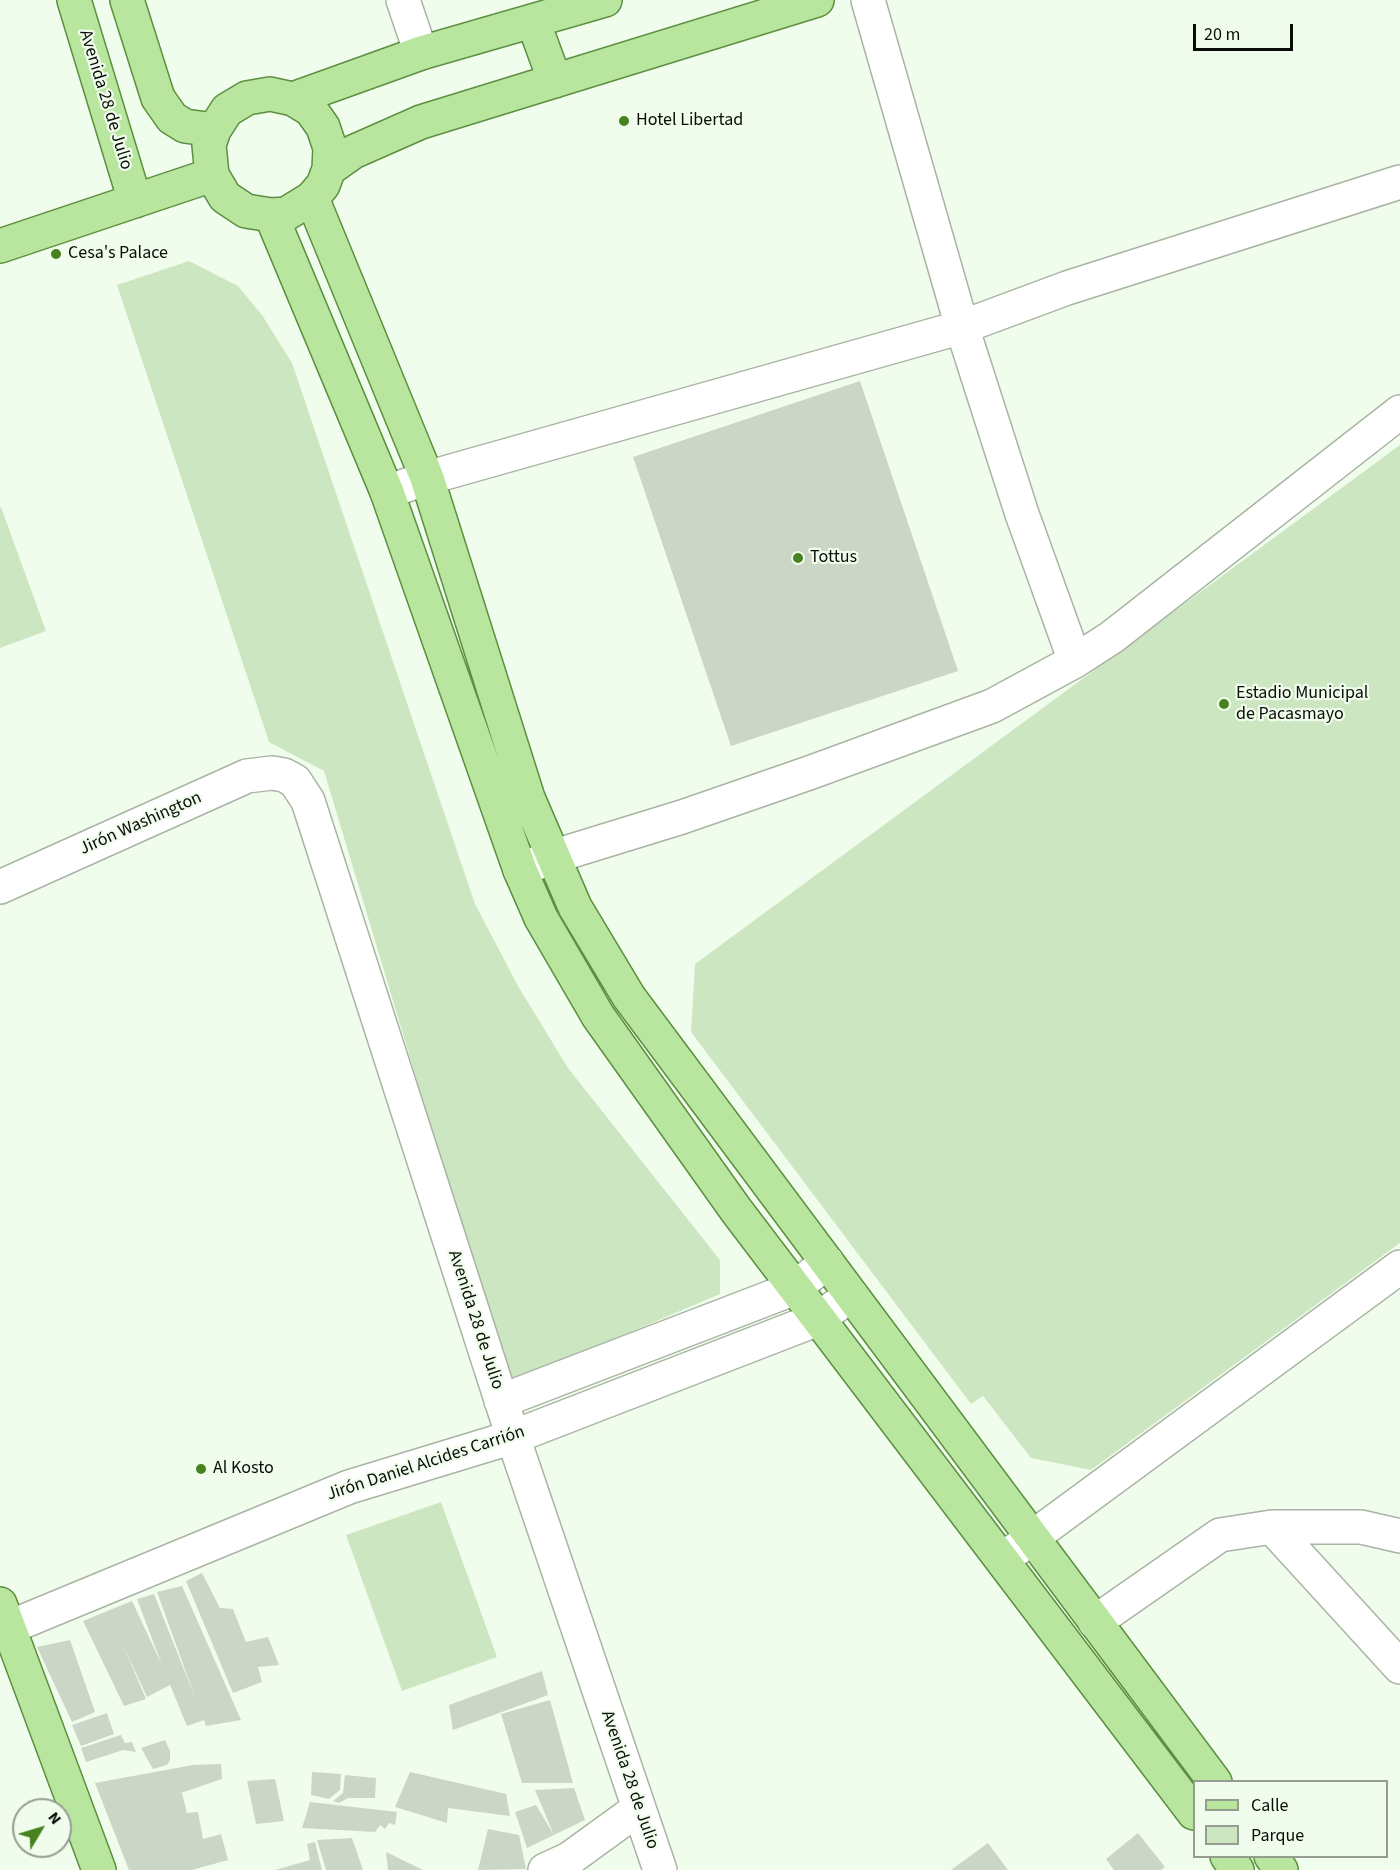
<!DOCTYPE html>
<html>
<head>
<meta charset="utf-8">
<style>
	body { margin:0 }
	#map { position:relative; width:1400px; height:1870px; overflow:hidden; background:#f1fdec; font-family:"Source Sans 3",sans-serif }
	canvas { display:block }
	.legend { position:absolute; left:1193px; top:1780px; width:195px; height:78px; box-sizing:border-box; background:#f1fdec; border:2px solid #959d91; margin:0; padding:8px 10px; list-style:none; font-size:18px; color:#0a0d08 }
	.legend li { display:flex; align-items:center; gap:12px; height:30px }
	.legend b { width:30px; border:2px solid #959d91 }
	.north { position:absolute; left:12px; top:1798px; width:60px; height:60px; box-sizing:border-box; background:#f1fdec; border:2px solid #959d91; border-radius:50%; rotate:52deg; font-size:16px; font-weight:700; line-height:24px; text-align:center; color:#0a0d08 }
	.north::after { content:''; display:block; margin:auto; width:21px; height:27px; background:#468220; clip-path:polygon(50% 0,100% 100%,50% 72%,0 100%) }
	.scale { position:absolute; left:1193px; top:24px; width:100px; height:27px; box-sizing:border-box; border:3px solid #0a0d08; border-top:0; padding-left:8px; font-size:18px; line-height:21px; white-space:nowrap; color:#0a0d08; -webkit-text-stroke:4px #f1fdec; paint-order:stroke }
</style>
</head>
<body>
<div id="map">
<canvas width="1400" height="1870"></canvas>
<ul class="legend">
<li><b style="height:8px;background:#b8e69f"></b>Calle</li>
<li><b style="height:16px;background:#cde6c2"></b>Parque</li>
</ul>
<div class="north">N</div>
<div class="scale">20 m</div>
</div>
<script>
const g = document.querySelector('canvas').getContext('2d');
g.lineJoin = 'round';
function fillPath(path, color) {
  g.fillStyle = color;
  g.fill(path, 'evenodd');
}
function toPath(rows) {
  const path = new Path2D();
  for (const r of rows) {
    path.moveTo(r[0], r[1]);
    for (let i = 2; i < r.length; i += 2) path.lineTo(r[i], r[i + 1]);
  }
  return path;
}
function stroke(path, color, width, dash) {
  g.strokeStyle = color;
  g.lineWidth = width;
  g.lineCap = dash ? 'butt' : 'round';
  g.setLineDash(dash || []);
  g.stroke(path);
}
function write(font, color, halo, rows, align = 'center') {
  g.font = font + ' "Source Sans 3",sans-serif';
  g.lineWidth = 4.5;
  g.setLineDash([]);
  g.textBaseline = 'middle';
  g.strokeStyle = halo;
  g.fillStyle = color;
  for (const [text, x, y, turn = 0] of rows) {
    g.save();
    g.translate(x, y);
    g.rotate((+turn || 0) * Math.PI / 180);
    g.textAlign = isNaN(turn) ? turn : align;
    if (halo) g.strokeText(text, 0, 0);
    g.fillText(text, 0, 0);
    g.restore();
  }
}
const green = toPath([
	[189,261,238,286,262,315,292,363,475,904,518,986,568,1068,720,1260,720,1294,508,1384,324,771,269,742,117,285],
	[1400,445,1400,1243,1091,1470,1031,1458,983,1396,971,1404,691,1032,695,964],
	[1,507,46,631,0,648,0,508],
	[441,1502,497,1657,402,1691,346,1535]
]);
const building = toPath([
	[860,381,958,671,731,746,633,457],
	[202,1573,220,1608,233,1609,246,1642,268,1637,279,1665,258,1667,262,1682,233,1693,186,1581],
	[182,1586,241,1720,206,1726,204,1720,187,1726,170,1685,147,1697,123,1645,146,1699,124,1706,83,1621,132,1601,162,1665,137,1599,154,1594,196,1700,157,1592],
	[70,1640,95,1712,72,1722,37,1647],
	[542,1671,548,1695,453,1730,449,1705],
	[550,1700,573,1783,522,1783,501,1714],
	[107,1713,114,1734,81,1746,72,1725],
	[121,1735,125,1743,132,1742,136,1752,123,1750,86,1762,81,1748],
	[165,1740,170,1751,170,1760,167,1765,153,1769,141,1748],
	[221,1764,222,1779,175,1795,182,1793,187,1813,198,1812,203,1839,221,1834,228,1860,192,1870,129,1870,95,1783,193,1765],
	[312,1772,341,1774,340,1790,329,1799,311,1795],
	[410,1772,506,1794,510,1816,448,1808,447,1823,395,1807],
	[345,1775,376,1778,375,1798,348,1798,339,1803,333,1801,343,1793],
	[275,1779,284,1821,256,1824,247,1781],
	[574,1788,585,1820,527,1848,515,1812,536,1805,554,1835,535,1790],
	[310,1802,397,1812,395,1825,389,1823,385,1829,380,1825,375,1832,302,1828],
	[488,1829,519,1835,526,1869,478,1870],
	[1138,1833,1165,1867,1161,1870,1114,1870,1106,1859],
	[352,1838,363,1870,326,1870,317,1840],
	[315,1842,322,1870,275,1870,310,1860,307,1844],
	[988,1843,1008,1870,951,1870],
	[386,1852,423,1870,388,1870]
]);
const minor = toPath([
	[403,0,421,53],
	[868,0,962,327,1022,514,1075,661],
	[387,492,427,478,962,327,1067,288,1400,182],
	[520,870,552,857,682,817,809,773,992,706,1075,661,1112,637,1400,412],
	[0,887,247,776,272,773,284,775,295,781,308,801,513,1437,660,1870],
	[501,1401,795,1288,827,1262],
	[1272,1527,1400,1667],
	[1003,1559,1400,1267],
	[1095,1622,1220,1535,1272,1527,1361,1527,1400,1536],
	[0,1635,10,1627,349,1487,513,1437,818,1319,851,1295],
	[545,1870,569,1859,638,1809]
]);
const major = toPath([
	[74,0,135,201],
	[127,0,158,98,172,118,185,126,214,130],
	[533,21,555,81],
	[293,99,311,110,323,127,330,148,329,169,323,185,312,198,286,214,271,215,246,211,225,197,212,175,209,145,214,130,227,110,247,98,270,94,293,99,421,53,605,0],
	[329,169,353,152,421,122,817,0],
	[312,198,427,478,528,798,575,907,629,997,1215,1782],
	[271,215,387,492,520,870,541,918,598,1016,736,1210,1194,1813],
	[0,246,212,175],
	[0,1604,99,1870],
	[1227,1856,1237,1870],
	[1271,1856,1281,1870]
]);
const markers = [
	[624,121,6,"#468220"],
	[56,254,6,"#468220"],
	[798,558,6,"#468220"],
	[1224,704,6,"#468220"],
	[201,1469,6,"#468220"]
];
const streetNames = [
	["Avenida 28 de Julio",105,100,73],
	["Jirón Washington",141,824,-24],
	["Avenida 28 de Julio",475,1320,72],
	["Jirón Daniel Alcides Carrión",426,1464,-18],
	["Avenida 28 de Julio",629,1780,71]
];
const poiNames = [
	["Hotel Libertad",636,121],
	["Cesa's Palace",68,254],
	["Tottus",810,558],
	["Estadio Municipal",1236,694],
	["de Pacasmayo",1236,715],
	["Al Kosto",213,1469]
];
fillPath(green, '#cde6c2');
fillPath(building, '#cbd6c6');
stroke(minor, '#a9b4a4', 36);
stroke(major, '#5c8f41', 36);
stroke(minor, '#fff', 33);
stroke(major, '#b8e69f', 33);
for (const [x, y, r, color] of markers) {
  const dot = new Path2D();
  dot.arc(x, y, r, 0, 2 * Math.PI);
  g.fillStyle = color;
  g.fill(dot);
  stroke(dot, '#f1fdec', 2);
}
write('18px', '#0a0d08', '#f1fdec', streetNames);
write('18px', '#0a0d08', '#f1fdec', poiNames, 'left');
</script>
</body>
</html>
